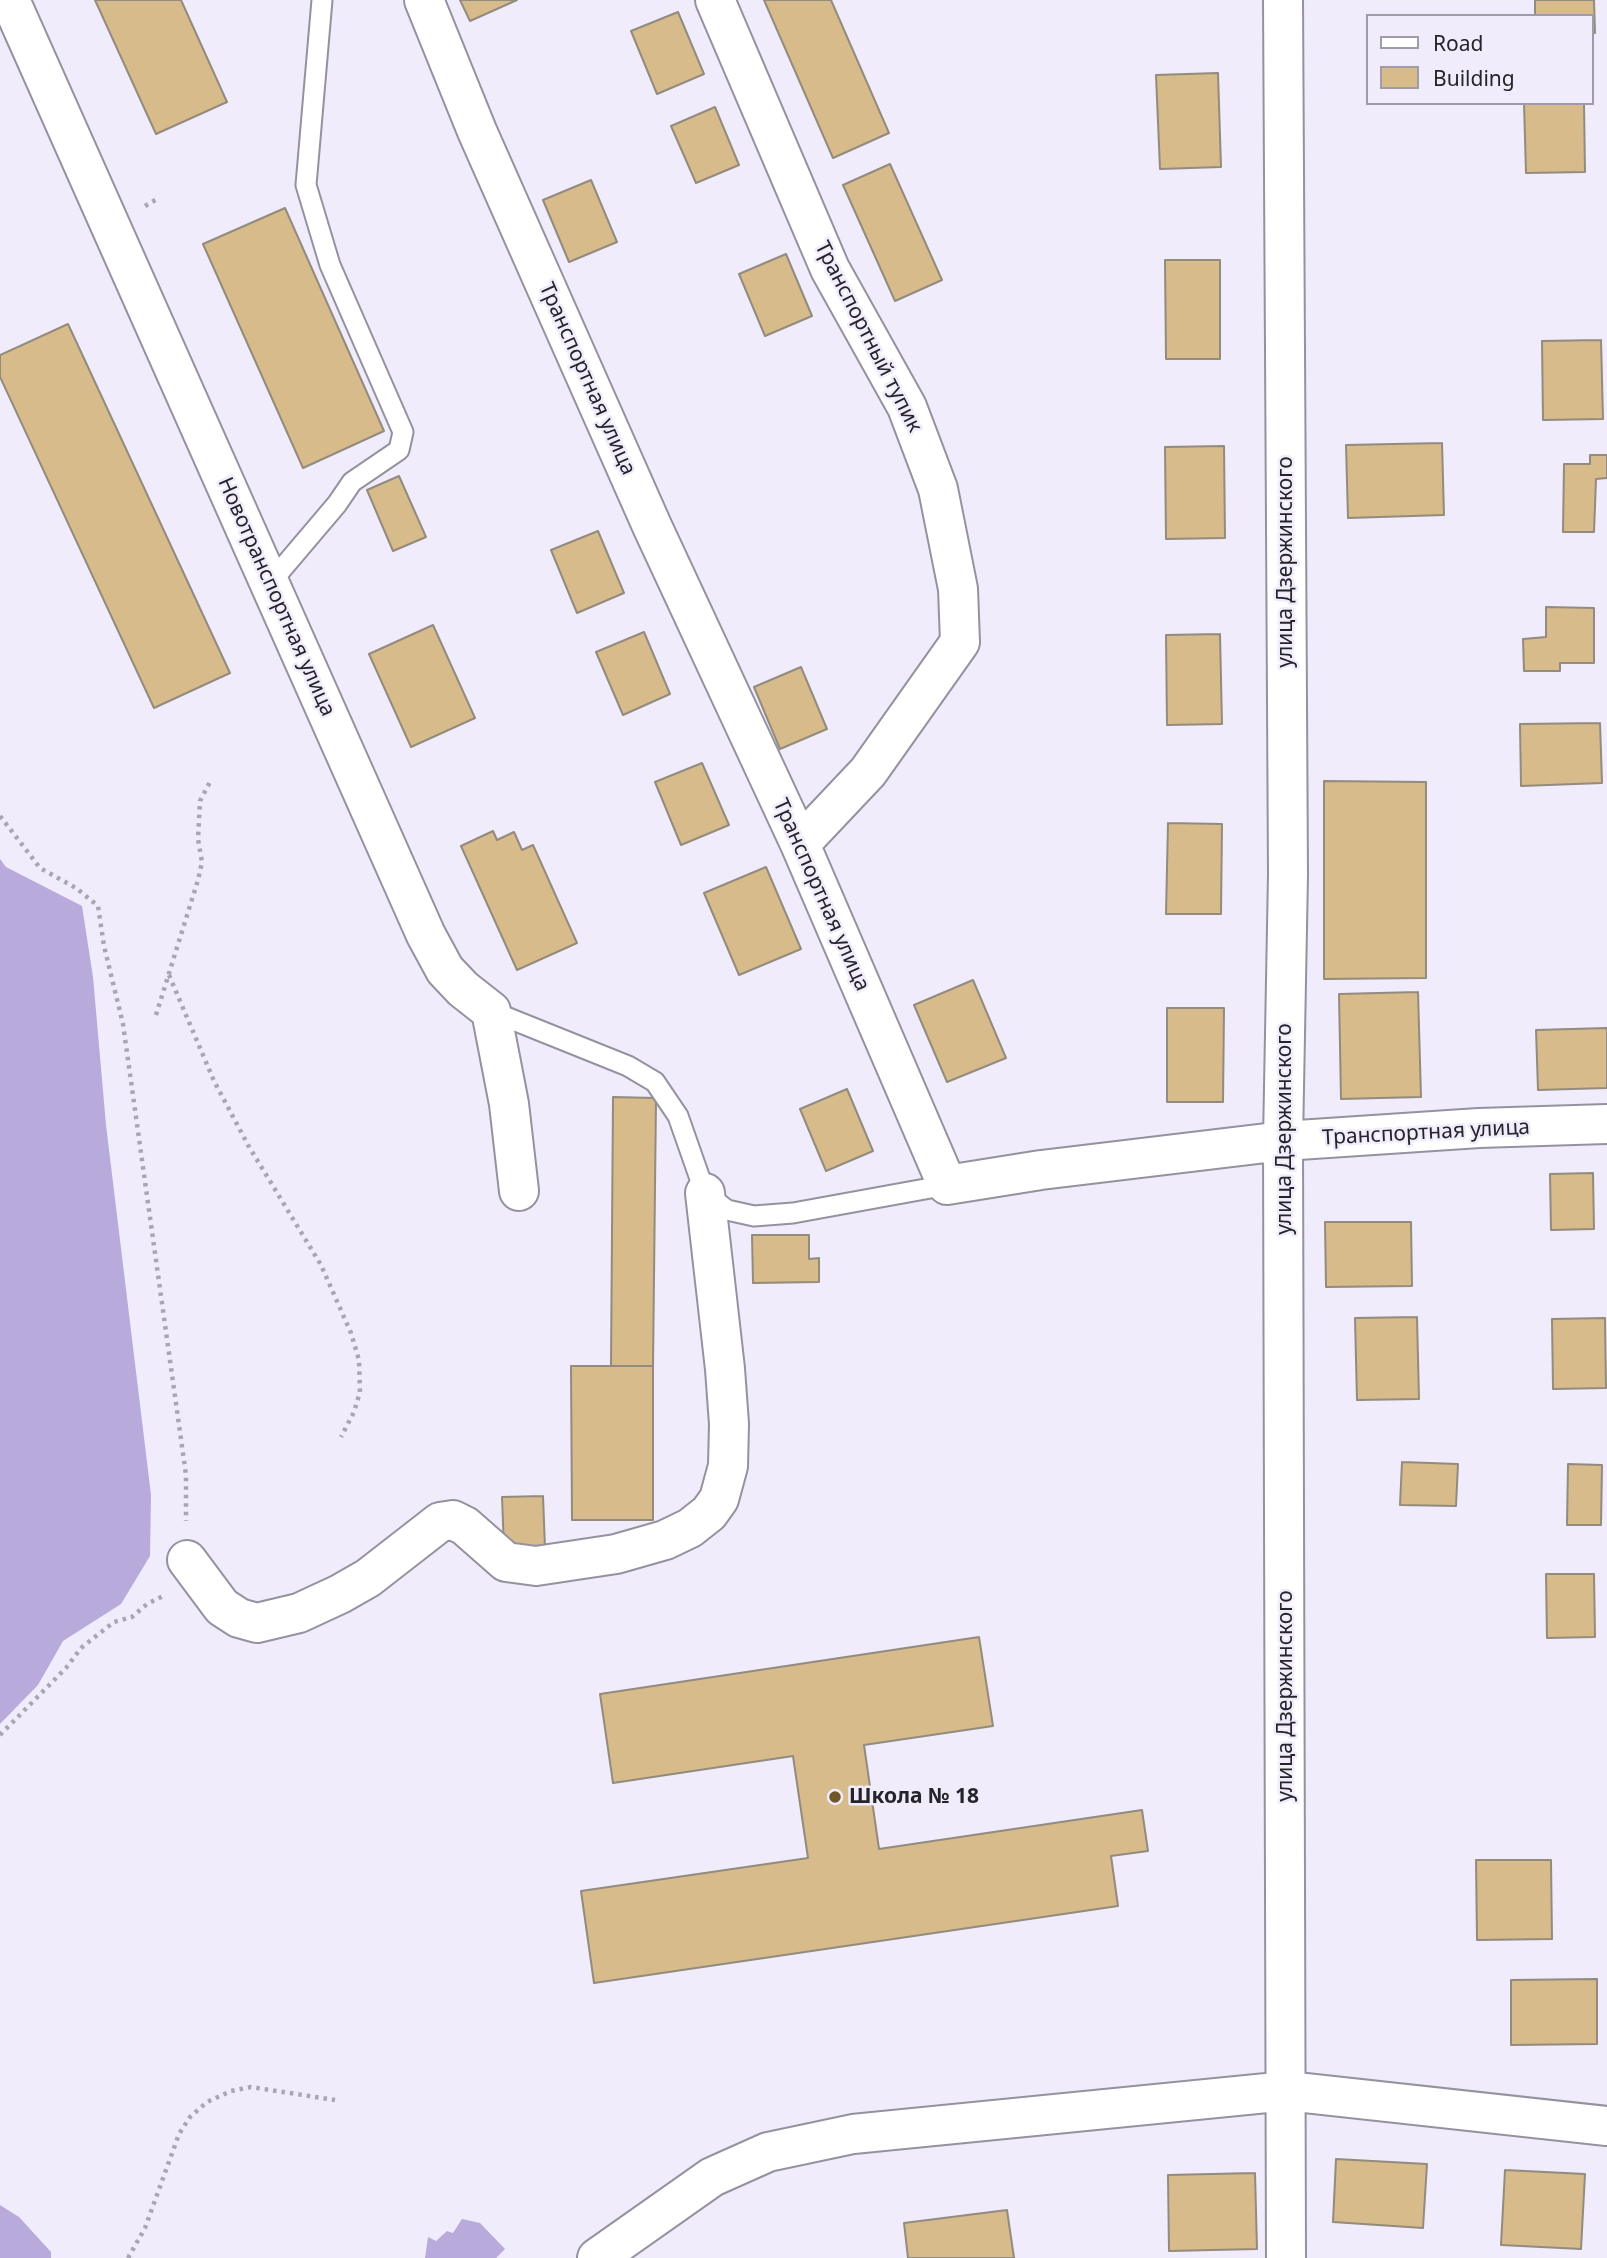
<!DOCTYPE html>
<html>
<head>
<meta charset="utf-8">
<style>
	body { margin:0 }
	#map { position:relative; width:1607px; height:2258px; overflow:hidden; background:#f0ecfb; font-family:"Noto Sans",sans-serif }
	canvas { display:block }
	.legend { position:absolute; left:1366px; top:14px; width:228px; height:91px; box-sizing:border-box; background:#f0ecfb; border:2px solid #9f9ca7; margin:0; padding:9px 12px; list-style:none; font-size:21px; color:#252429 }
	.legend li { display:flex; align-items:center; gap:14px; height:35px }
	.legend b { width:35px; border:2px solid #9f9ca7 }
</style>
</head>
<body>
<div id="map">
<canvas width="1607" height="2258"></canvas>
<ul class="legend">
<li><b style="height:9px;background:#fff"></b>Road</li>
<li><b style="height:19px;background:#d7bb8b"></b>Building</li>
</ul>
</div>
<script>
const g = document.querySelector('canvas').getContext('2d');
g.lineJoin = 'round';
function fillPath(path, color) {
  g.fillStyle = color;
  g.fill(path, 'evenodd');
}
function toPath(rows) {
  const path = new Path2D();
  for (const r of rows) {
    path.moveTo(r[0], r[1]);
    for (let i = 2; i < r.length; i += 2) path.lineTo(r[i], r[i + 1]);
  }
  return path;
}
function stroke(path, color, width, dash) {
  g.strokeStyle = color;
  g.lineWidth = width;
  g.lineCap = dash ? 'butt' : 'round';
  g.setLineDash(dash || []);
  g.stroke(path);
}
function write(font, color, halo, rows, align = 'center') {
  g.font = font + ' "Noto Sans",sans-serif';
  g.lineWidth = 5;
  g.setLineDash([]);
  g.textBaseline = 'middle';
  g.strokeStyle = halo;
  g.fillStyle = color;
  for (const [text, x, y, turn = 0] of rows) {
    g.save();
    g.translate(x, y);
    g.rotate((+turn || 0) * Math.PI / 180);
    g.textAlign = isNaN(turn) ? turn : align;
    if (halo) g.strokeText(text, 0, 0);
    g.fillText(text, 0, 0);
    g.restore();
  }
}
const forest = toPath([
	[0,859,6,867,82,906,93,977,106,1125,151,1495,150,1556,121,1604,63,1641,38,1685,0,1724],
	[0,2205,19,2217,51,2252,51,2258,0,2258],
	[462,2219,480,2223,505,2249,496,2258,425,2258,428,2237,436,2241,447,2231,453,2233]
]);
const building = toPath([
	[95,0,181,0,227,102,156,134,95,0],
	[460,0,517,0,470,21,460,0],
	[764,0,831,0,889,133,833,158,764,0],
	[1535,0,1594,0,1595,33,1591,33,1591,16,1535,16,1535,0],
	[678,12,704,74,657,94,631,31,678,12],
	[1218,73,1221,167,1160,169,1156,75,1218,73],
	[1524,103,1584,103,1585,172,1526,173,1524,103],
	[715,107,739,165,696,183,671,126,715,107],
	[890,164,942,280,895,301,843,185,890,164],
	[591,180,617,242,569,262,543,200,591,180],
	[285,208,384,431,303,468,203,244,285,208],
	[786,254,812,316,765,336,739,274,786,254],
	[1165,260,1220,260,1220,359,1166,359,1165,260],
	[68,324,230,673,154,708,0,377,0,355,68,324],
	[1601,340,1603,419,1543,420,1542,341,1601,340],
	[1442,443,1444,515,1348,518,1346,445,1442,443],
	[1224,446,1225,538,1166,539,1165,447,1224,446],
	[1590,455,1607,455,1607,478,1596,479,1594,532,1563,532,1564,464,1590,464,1590,455],
	[399,476,426,537,393,551,367,490,399,476],
	[598,531,624,593,577,613,551,550,598,531],
	[1546,607,1594,608,1594,663,1560,663,1560,671,1524,671,1523,639,1546,637,1546,607],
	[433,625,475,718,411,747,369,654,433,625],
	[644,632,670,694,623,715,596,652,644,632],
	[1220,634,1222,724,1167,725,1166,635,1220,634],
	[801,667,827,729,780,749,754,687,801,667],
	[1600,723,1602,783,1521,786,1520,724,1600,723],
	[702,763,729,825,681,845,655,782,702,763],
	[1324,781,1426,782,1426,978,1324,979,1324,781],
	[1168,823,1222,824,1221,914,1166,914,1168,823],
	[493,831,497,840,514,832,522,850,533,845,577,943,517,970,461,846,493,831],
	[766,867,801,949,739,975,704,893,766,867],
	[973,980,1006,1058,947,1082,914,1005,973,980],
	[1418,992,1421,1097,1341,1099,1339,994,1418,992],
	[1167,1008,1224,1008,1223,1102,1167,1102,1167,1008],
	[1607,1028,1607,1088,1538,1090,1536,1030,1607,1028],
	[847,1089,873,1151,826,1171,800,1109,847,1089],
	[613,1097,656,1098,653,1366,611,1366,613,1097],
	[1593,1173,1594,1229,1551,1230,1550,1174,1593,1173],
	[1325,1222,1411,1222,1412,1286,1326,1287,1325,1222],
	[752,1235,809,1235,809,1259,819,1258,819,1282,753,1283,752,1235],
	[1417,1317,1419,1399,1357,1400,1355,1318,1417,1317],
	[1605,1318,1606,1388,1553,1389,1552,1319,1605,1318],
	[571,1366,653,1366,653,1520,572,1520,571,1366],
	[1402,1462,1458,1464,1456,1506,1400,1505,1402,1462],
	[1568,1464,1602,1465,1601,1525,1567,1525,1568,1464],
	[543,1496,545,1548,504,1549,502,1497,543,1496],
	[1546,1574,1594,1574,1595,1637,1547,1638,1546,1574],
	[979,1637,993,1726,864,1745,879,1849,1142,1810,1148,1851,1111,1856,1118,1906,594,1983,581,1891,808,1858,793,1756,613,1783,600,1694,979,1637],
	[1476,1860,1551,1860,1552,1939,1477,1940,1476,1860],
	[1597,1979,1597,2044,1511,2045,1511,1980,1597,1979],
	[1336,2159,1427,2164,1423,2228,1333,2222,1336,2159],
	[1505,2170,1585,2174,1581,2249,1501,2245,1505,2170],
	[1255,2173,1257,2249,1169,2251,1168,2175,1255,2173],
	[1007,2210,1014,2258,908,2258,904,2223,1007,2210]
]);
const path = toPath([
	[145,206,157,199],
	[0,816,40,868,76,888,98,906,104,946,123,1024,186,1475,186,1521],
	[169,975,214,1081,248,1145,321,1265,351,1333,359,1360,360,1392,354,1412,341,1437],
	[156,1015,198,880,202,862,198,839,200,801,210,782],
	[0,1735,66,1668,81,1648,114,1622,132,1617,147,1604,165,1595],
	[128,2258,145,2228,179,2134,190,2117,207,2102,231,2091,251,2087,335,2100]
]);
const lane = toPath([
	[270,583,337,504,352,482,399,450,403,432,330,265,306,185,322,0],
	[491,1011,628,1066,655,1082,678,1116,705,1193,727,1210,754,1216,793,1213,947,1185]
]);
const street = toPath([
	[10,0,426,935,445,970,463,989,491,1011,509,1104,519,1191],
	[424,0,477,131,652,526,800,844,947,1185,1041,1170,1283,1141,1479,1128,1607,1124],
	[715,0,830,269,907,407,938,489,958,589,960,642,868,772,800,844],
	[1283,0,1288,874,1283,1141,1286,2258],
	[187,1560,222,1607,239,1618,257,1623,299,1613,340,1594,368,1578,440,1522,453,1520,465,1526,506,1562,536,1566,616,1554,665,1540,690,1528,709,1513,719,1499,728,1466,729,1424,725,1369,705,1193],
	[597,2258,712,2177,768,2152,853,2134,1287,2091,1607,2126]
]);
const markers = [
	[835,1797,7,"#705728"]
];
const streetNames = [
	["Транспортный тупик",868,337,63],
	["Транспортная улица",587,379,66],
	["улица Дзержинского",1286,562,-90],
	["Новотранспортная улица",276,597,66],
	["Транспортная улица",821,895,66],
	["улица Дзержинского",1285,1129,-90],
	["Транспортная улица",1426,1133,-3],
	["улица Дзержинского",1286,1696,-90]
];
const poiNames = [
	["Школа № 18",849,1797]
];
fillPath(forest, '#b8aadb');
fillPath(building, '#d7bb8b');
stroke(building, '#928b7e', 2);
stroke(lane, '#95929f', 23);
stroke(street, '#95929f', 42);
stroke(path, '#a9a6b2', 4.5, [3.5, 5]);
stroke(lane, '#fff', 19);
stroke(street, '#fff', 38);
for (const [x, y, r, color] of markers) {
  const dot = new Path2D();
  dot.arc(x, y, r, 0, 2 * Math.PI);
  g.fillStyle = color;
  g.fill(dot);
  stroke(dot, '#f0ecfb', 2.5);
}
write('21px', '#252429', '#f0ecfb', streetNames);
write('bold 21px', '#252429', '#f0ecfb', poiNames, 'left');
</script>
</body>
</html>
